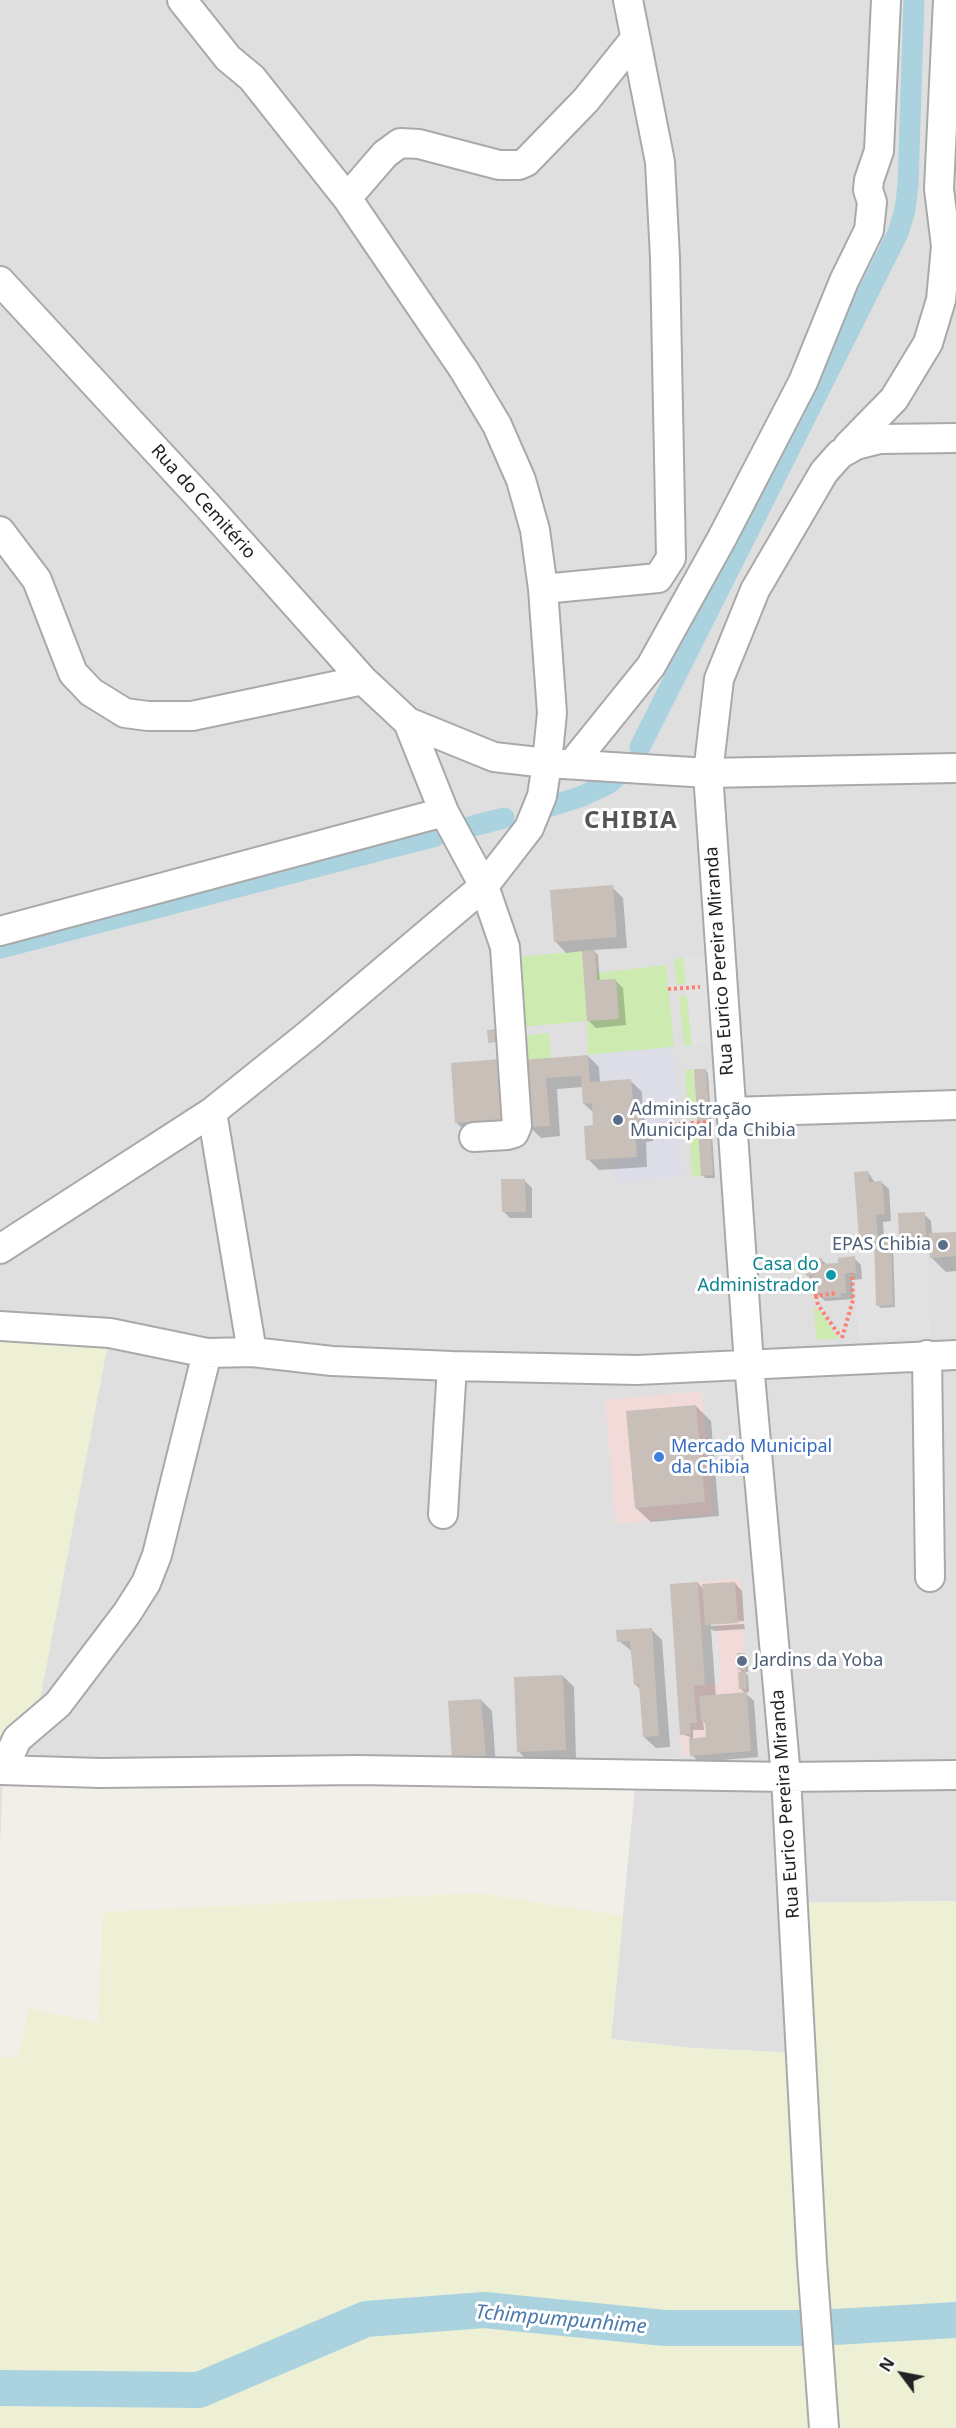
<!DOCTYPE html>
<html>
<head>
<meta charset="utf-8">
<style>
	body { margin:0 }
	#map { position:relative; width:956px; height:2428px; overflow:hidden; background:#f2efe9; font-family:"Noto Sans",sans-serif }
	canvas { display:block }
	.north { position:absolute; left:872px; top:2344px; width:60px; height:60px; -webkit-text-stroke:4px #fff; paint-order:stroke; rotate:302deg; font-size:16px; font-weight:700; line-height:24px; text-align:center; color:#222 }
	.north::after { content:''; display:block; margin:auto; width:21px; height:27px; background:#222; clip-path:polygon(50% 0,100% 100%,50% 72%,0 100%) }
</style>
</head>
<body>
<div id="map">
<canvas width="956" height="2428"></canvas>
<div class="north">N</div>
</div>
<script>
const g = document.querySelector('canvas').getContext('2d');
g.lineJoin = 'round';
function fillPath(path, color) {
  g.fillStyle = color;
  g.fill(path, 'evenodd');
}
function toPath(rows) {
  const path = new Path2D();
  for (const r of rows) {
    path.moveTo(r[0], r[1]);
    for (let i = 2; i < r.length; i += 2) path.lineTo(r[i], r[i + 1]);
  }
  return path;
}
function stroke(path, color, width, dash) {
  g.strokeStyle = color;
  g.lineWidth = width;
  g.lineCap = dash ? 'butt' : 'round';
  g.setLineDash(dash || []);
  g.stroke(path);
}
function write(font, color, halo, rows, align = 'center') {
  g.font = font + ' "Noto Sans",sans-serif';
  g.lineWidth = 6;
  g.setLineDash([]);
  g.textBaseline = 'middle';
  g.strokeStyle = halo;
  g.fillStyle = color;
  for (const [text, x, y, turn = 0] of rows) {
    g.save();
    g.translate(x, y);
    g.rotate((+turn || 0) * Math.PI / 180);
    g.textAlign = isNaN(turn) ? turn : align;
    if (halo) g.strokeText(text, 0, 0);
    g.fillText(text, 0, 0);
    g.restore();
  }
}
const residential = toPath([
	[0,0,956,0,956,1901,793,1903,801,2053,691,2048,611,2039,636,1777,3,1770,0,1846]
]);
const commercial = toPath([
	[702,1391,713,1514,616,1524,605,1400],
	[740,1578,751,1751,682,1756,670,1584]
]);
const farmland = toPath([
	[0,1326,110,1333,36,1721,0,1770],
	[479,1893,623,1916,611,2039,691,2048,801,2053,792,1903,956,1901,956,2428,0,2428,0,2057,18,2057,29,2008,98,2023,103,1912]
]);
const grass = toPath([
	[582,951,588,1021,619,1018,616,979,597,980,597,973,666,965,674,1047,588,1055,587,1021,521,1027,516,957],
	[683,958,686,984,677,985,674,959],
	[687,995,692,1045,684,1046,679,996],
	[549,1033,551,1058,523,1060,521,1036],
	[694,1069,697,1119,689,1119,685,1070],
	[698,1127,701,1176,692,1177,690,1128],
	[814,1307,821,1312,838,1339,816,1339]
]);
const parking = toPath([
	[705,956,714,1042,692,1045,683,958],
	[717,1068,724,1174,701,1176,694,1069],
	[926,1236,930,1336,858,1339,854,1239],
	[717,1624,721,1683,705,1685,701,1625]
]);
const plaza = toPath([
	[674,1047,683,1176,614,1183,613,1158,637,1156,635,1131,643,1130,642,1114,634,1114,631,1079,590,1082,588,1055]
]);
const shadow = toPath([
	[612,887,623,898,627,948,593,950,598,955,600,982,616,981,623,988,626,1025,596,1028,589,1021,583,951,566,953,555,941],
	[588,1056,599,1067,600,1083,631,1081,642,1092,643,1118,652,1126,653,1141,646,1142,647,1167,599,1170,588,1159,595,1126,594,1113,584,1104,583,1087,557,1089,560,1136,541,1138,530,1127,525,1061],
	[453,1064,514,1131,468,1134,457,1123],
	[705,1070,708,1073,715,1178,706,1178,702,1175],
	[868,1172,875,1183,881,1182,889,1189,891,1221,883,1222,884,1239,893,1242,895,1307,881,1308,877,1305,876,1245,868,1246,861,1239],
	[525,1181,532,1188,532,1218,510,1218,503,1211],
	[924,1214,931,1221,932,1234,956,1233,956,1271,946,1272,931,1257,930,1243,908,1244,901,1237],
	[854,1258,861,1265,862,1279,852,1280,853,1299,825,1301,814,1291,814,1282,807,1275,822,1260,827,1265,840,1264],
	[696,1406,711,1421,719,1516,651,1522,636,1508],
	[698,1583,704,1590,735,1583,742,1591,744,1621,711,1623,711,1626,744,1624,745,1629,714,1631,711,1629,716,1697,746,1694,741,1689,743,1673,739,1669,744,1654,747,1657,748,1672,745,1672,748,1676,749,1692,744,1692,754,1701,758,1757,699,1762,692,1755,690,1737,682,1734],
	[703,1721,707,1725,708,1738,693,1740,693,1730,704,1730],
	[651,1629,662,1640,670,1747,656,1748,644,1737,641,1690,635,1684,633,1652,619,1641],
	[563,1676,574,1687,576,1760,529,1762,518,1751],
	[481,1700,492,1711,496,1768,464,1770]
]);
const canal = toPath([
	[640,747,898,233,905,210,908,185,914,0],
	[544,808,580,797,608,784,622,772],
	[469,827,504,818],
	[0,948,436,836]
]);
const river = toPath([
	[0,2388,199,2390,366,2319,484,2310,665,2328,817,2328,956,2320]
]);
const building = toPath([
	[613,885,617,937,554,942,550,890],
	[595,950,597,980,616,979,619,1019,587,1021,582,951],
	[497,1029,498,1042,488,1043,487,1030],
	[588,1055,590,1082,631,1079,634,1114,642,1114,643,1126,643,1131,635,1131,637,1157,586,1160,584,1126,593,1125,592,1103,583,1104,581,1076,546,1078,550,1126,529,1127,523,1060],
	[500,1059,504,1120,455,1123,451,1063],
	[694,1069,706,1069,713,1175,701,1176],
	[868,1171,869,1182,882,1181,885,1214,876,1215,878,1237,891,1237,893,1305,876,1306,874,1238,859,1239,854,1172],
	[501,1179,525,1179,526,1212,502,1212],
	[925,1212,926,1236,899,1237,898,1213],
	[956,1232,956,1256,930,1258,929,1233],
	[855,1256,856,1273,845,1273,846,1293,841,1293,841,1297,822,1298,822,1294,813,1292,812,1277,816,1275,806,1276,805,1259,822,1258,822,1264,838,1263,838,1258],
	[696,1405,705,1502,635,1508,626,1411],
	[698,1582,705,1685,694,1686,697,1723,690,1723,691,1734,680,1735,670,1584],
	[735,1582,738,1623,705,1625,702,1584],
	[652,1628,659,1736,643,1737,639,1684,634,1685,630,1641,617,1642,616,1630],
	[737,1653,745,1653,746,1670,738,1670],
	[746,1671,747,1689,739,1689,738,1672],
	[563,1675,566,1750,517,1752,514,1677],
	[747,1692,751,1751,690,1756,689,1739,706,1737,705,1721,701,1721,699,1696],
	[481,1699,486,1757,452,1759,448,1701]
]);
const path = toPath([
	[668,989,700,987],
	[643,1126,710,1122],
	[816,1284,814,1284,816,1296,837,1293],
	[816,1296,818,1305,840,1336],
	[842,1338,853,1300,852,1273]
]);
const minor = toPath([
	[347,198,385,154,400,143,419,144,499,165,519,165,526,162,586,100,634,40],
	[0,281,206,504,363,680,408,722,494,757,547,763,708,773,956,768],
	[848,446,894,399,928,343,941,300,946,246,939,189,948,0],
	[0,531,37,580,73,673,91,692,125,713,148,716,192,716,363,680],
	[543,589,658,578,671,558,665,258,660,162,628,0],
	[408,722,444,812,484,886,505,947,517,1126,514,1133,507,1135,474,1137],
	[572,764,651,666,722,538,803,382,844,281,869,230,872,202,868,190,869,180,879,151,886,0],
	[0,931,444,812],
	[212,1112,252,1352],
	[731,1112,956,1105],
	[0,1249,212,1112,308,1035,484,886,529,828,542,796,547,763,552,713,543,589,535,530,521,480,497,425,464,370,347,198,252,78,228,58,182,0],
	[0,1326,110,1333,207,1353,252,1352,332,1361,452,1366,637,1370,956,1355],
	[927,1355,930,1577],
	[443,1514,452,1366],
	[0,1770,101,1773,357,1770,786,1777,956,1775],
	[3,1770,17,1739,58,1704,127,1613,146,1583,157,1555,207,1353],
	[824,2428,812,2262,786,1777,749,1364,708,773,719,679,755,590,824,472,840,454,856,445,880,439,956,438]
]);
const markers = [
	[618,1120,6,"#5c6f8a"],
	[943,1245,6,"#5c6f8a"],
	[831,1275,6,"#0f9aa8"],
	[659,1457,6,"#3f7fe0"],
	[742,1661,6,"#5c6f8a"]
];
const streetNames = [
	["Rua do Cemitério",203,502,48],
	["Rua Eurico Pereira Miranda",720,961,-94],
	["Rua Eurico Pereira Miranda",786,1804,-94]
];
const serviceNames = [
	["Administração",630,1110],
	["Municipal da Chibia",630,1131],
	["EPAS Chibia",931,1245,"right"],
	["Jardins da Yoba",754,1661]
];
const cultureNames = [
	["Casa do",819,1265],
	["Administrador",819,1286]
];
const shopNames = [
	["Mercado Municipal",671,1447],
	["da Chibia",671,1468]
];
const waterNames = [
	["Tchimpumpunhime",561,2320,5]
];
const districtNames = [
	["CHIBIA",631,821]
];
fillPath(residential, '#e0dfdf');
fillPath(commercial, '#f2dad9');
fillPath(farmland, '#eef0d5');
fillPath(grass, '#cdebb0');
fillPath(parking, '#e2e2e2');
fillPath(plaza, '#dddde8');
fillPath(shadow, '#0003');
stroke(canal, '#aad3df', 21);
stroke(river, '#aad3df', 36);
fillPath(building, '#c7bfb8');
stroke(minor, '#a9a9a9', 32);
stroke(path, '#fa8072', 4, [3, 3]);
stroke(minor, '#fff', 28);
for (const [x, y, r, color] of markers) {
  const dot = new Path2D();
  dot.arc(x, y, r, 0, 2 * Math.PI);
  g.fillStyle = color;
  g.fill(dot);
  stroke(dot, '#fff', 2);
}
write('18px', '#222', '#fff', streetNames);
write('18px', '#4e5e75', '#fff', serviceNames, 'left');
write('18px', '#0d838f', '#fff', cultureNames, 'right');
write('18px', '#366cbe', '#fff', shopNames, 'left');
write('italic 20px', '#4a7aab', '#fff', waterNames);
g.letterSpacing = '1.5px';
write('bold 24px', '#555', '#fff', districtNames);
g.letterSpacing = '0px';
</script>
</body>
</html>
